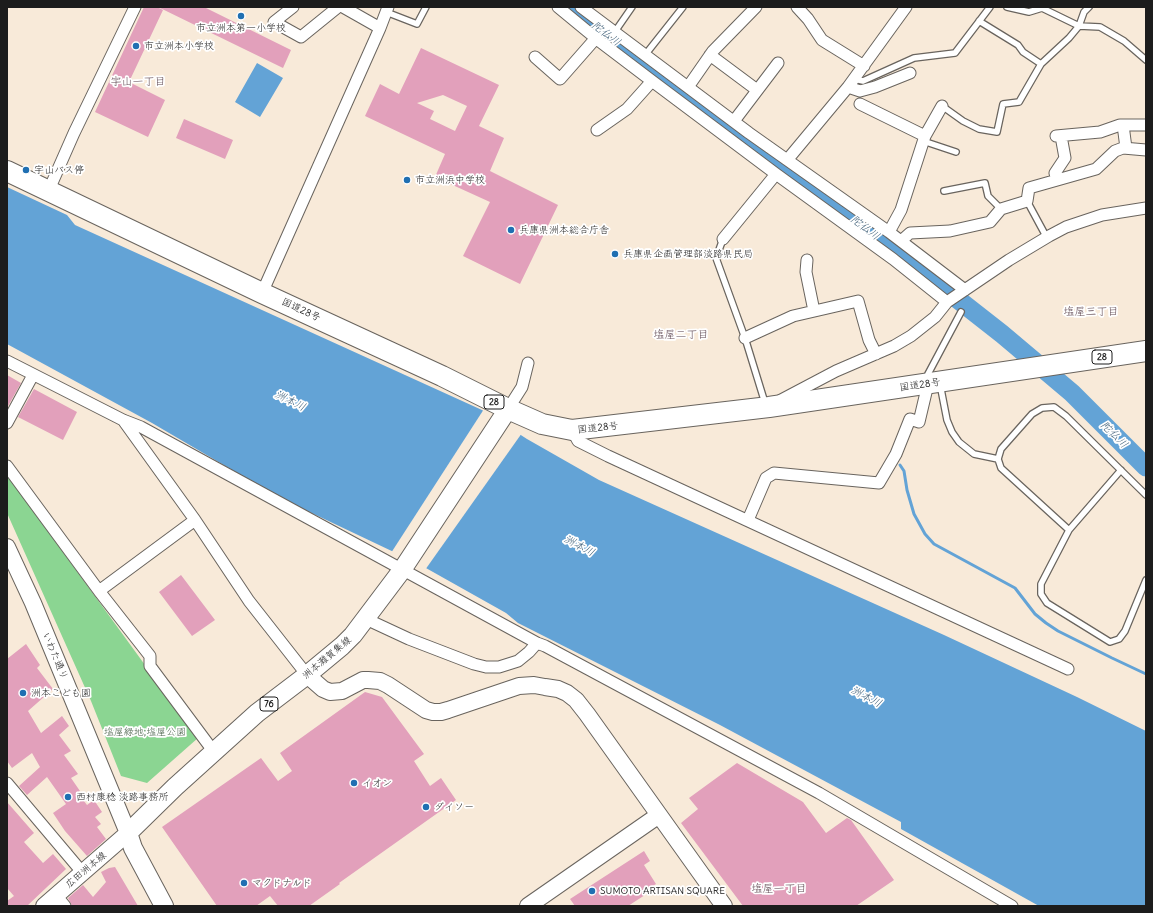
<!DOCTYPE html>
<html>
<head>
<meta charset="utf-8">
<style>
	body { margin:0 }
	#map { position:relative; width:1153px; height:913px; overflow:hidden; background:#f8ead9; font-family:Delius,sans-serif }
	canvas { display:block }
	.frame { position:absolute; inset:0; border:8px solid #1c1c1c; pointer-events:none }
</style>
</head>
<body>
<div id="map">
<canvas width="1153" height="913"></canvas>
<div class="frame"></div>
</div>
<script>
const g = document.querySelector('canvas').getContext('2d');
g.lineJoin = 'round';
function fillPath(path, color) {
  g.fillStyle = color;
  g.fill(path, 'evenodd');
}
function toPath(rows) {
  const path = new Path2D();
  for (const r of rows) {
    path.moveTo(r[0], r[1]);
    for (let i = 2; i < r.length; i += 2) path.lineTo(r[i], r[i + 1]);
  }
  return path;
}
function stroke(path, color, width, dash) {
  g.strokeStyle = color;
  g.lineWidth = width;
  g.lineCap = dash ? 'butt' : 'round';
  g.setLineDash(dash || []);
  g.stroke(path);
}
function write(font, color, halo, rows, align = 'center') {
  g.font = font + ' Delius,"Klee One",sans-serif';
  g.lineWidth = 3.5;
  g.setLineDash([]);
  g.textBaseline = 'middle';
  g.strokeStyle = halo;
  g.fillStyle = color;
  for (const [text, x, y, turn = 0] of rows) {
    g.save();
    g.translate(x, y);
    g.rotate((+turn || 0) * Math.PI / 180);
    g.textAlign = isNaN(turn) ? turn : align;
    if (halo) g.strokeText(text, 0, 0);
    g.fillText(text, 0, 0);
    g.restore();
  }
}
const green = toPath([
	[7,475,198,738,147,783,121,776,91,701,7,513]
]);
const water = toPath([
	[257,63,283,78,260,117,235,102],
	[7,187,67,215,75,225,482,410,527,439,599,480,944,635,1077,697,1146,731,1146,906,1039,906,901,829,901,822,720,725,518,623,506,613,417,563,280,498,152,423,7,344]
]);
const pier = toPath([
	[484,409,522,433,425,570,391,553]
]);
const stream = toPath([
	[900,465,904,471,907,490,914,514,925,534,934,544,1015,588,1035,614,1046,623,1058,631,1112,658,1146,674]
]);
const river = toPath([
	[569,7,636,59,891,247,1002,334,1072,393,1146,467]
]);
const building = toPath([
	[144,7,157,7,163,10,129,82,165,100,148,137,95,112],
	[158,7,204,7,291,50,283,68],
	[421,48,499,85,479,126,504,138,490,171,558,205,520,284,463,256,490,202,435,177,445,154,365,116,380,84,399,94],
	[443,95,467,106,455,131,430,119,434,111,417,103],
	[184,119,233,140,225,159,176,138],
	[7,375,21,383,7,408],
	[34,389,77,412,63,440,18,417],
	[181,575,215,620,192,636,159,592],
	[26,644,40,665,37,668,53,689,28,711,41,733,62,716,69,726,59,735,71,751,64,755,78,774,71,778,80,791,77,792,87,805,94,800,102,812,95,817,101,824,97,827,106,839,87,856,65,831,53,813,66,804,47,777,27,795,19,786,40,767,32,753,12,768,7,761,7,659],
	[365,692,382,697,424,754,414,761,430,786,441,778,456,800,339,883,340,884,309,906,278,906,270,896,256,906,217,906,162,827,261,758,278,781,292,771,280,753],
	[737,763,803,802,826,833,847,818,851,820,894,880,856,906,743,906,681,823,698,809,689,798],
	[7,802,34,833,24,842,43,863,53,854,66,869,27,906,7,906,7,901,14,896,7,888],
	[644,851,650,861,644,865,656,884,643,892,645,895,628,906,575,906,570,899],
	[115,867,138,906,72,906,68,898,83,885,93,897,106,882,101,872,109,868]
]);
const lane = toPath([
	[1007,7,1029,12,1042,8,1079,26,1100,27,1124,41,1146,60],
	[386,12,417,24,426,7],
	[979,21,1018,45,1023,52,1041,64],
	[614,33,632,7],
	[645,55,683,7],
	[854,79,863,81,914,58,955,53,990,7],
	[942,106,963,121,979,129,997,132,1003,104,1019,102,1041,64,1069,38,1079,26,1084,12,1089,7],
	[923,141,956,152],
	[944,191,985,183,988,196,1001,209],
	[1027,201,1047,238],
	[723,239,716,258,745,338,765,403],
	[928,379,928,374,961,312],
	[940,384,947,420,952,432,959,442,974,454,998,459],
	[1121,470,1069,530,1041,584,1041,594,1047,603,1110,642,1119,639,1125,631,1146,580],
	[1069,530,1001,468,998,459,1001,449,1032,414,1042,408,1054,407,1066,416,1146,495]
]);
const street = toPath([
	[293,7,274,22,301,37,338,7],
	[343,7,380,28],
	[558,7,598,40,652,81,776,174,893,259,947,302],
	[581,7,749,133,889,232,965,290],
	[797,7,808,19,822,40,864,66],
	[710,55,757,90],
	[535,57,560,79,596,38],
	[688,87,713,51,756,7],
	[848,87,860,91,875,87,910,73],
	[860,104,925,136],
	[734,121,778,63],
	[1123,125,1126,148],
	[597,130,627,109,652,81],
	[1056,136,1100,132,1120,125,1146,125],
	[788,159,848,87,906,7],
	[1057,180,1055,173,1065,158,1061,136],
	[48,192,74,133,135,7],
	[889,232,901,210,925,136,942,106],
	[723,239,776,174],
	[901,241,910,233,950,231,990,222,1001,209,1027,201,1029,188,1096,169,1115,151,1123,148,1146,150],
	[807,260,806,272,814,311],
	[262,293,380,28,388,7],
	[745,338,793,316,858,301,869,340,876,354],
	[7,361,123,420,141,427,537,643,545,646,819,793,1012,906],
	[781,400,836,371,894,346,911,336,935,317,947,302,1009,260,1049,236,1066,227,1102,215,1146,208],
	[508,409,522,387,528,363],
	[123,420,195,520,249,601,307,675],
	[7,423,33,375],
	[572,430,578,441,608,456,1068,669],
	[7,466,99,591,150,656,150,666,214,752],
	[748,520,766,478,774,473,879,483,896,454,910,419,919,422,928,384],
	[99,591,195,520],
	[366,619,409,639,474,664,486,667,499,667,518,661,529,652,537,643],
	[7,783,82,872],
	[56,895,65,906]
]);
const secondary = toPath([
	[7,547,33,603,128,833,44,906],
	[307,675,323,689,330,692,342,691,363,680,368,680,380,681,388,685,426,710,433,712,441,712,448,710,519,686,534,685,545,687,558,689,567,693,576,700,587,714,724,906],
	[528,906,659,815]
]);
const primary = toPath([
	[164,906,133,848,128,833,175,787,257,713,307,675,342,646,353,635,402,570,508,409]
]);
const highway = toPath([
	[7,171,262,293,442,376,508,409,542,424,572,430,769,407,1146,351]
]);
const markers = [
	[241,16,4,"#1f6fb2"],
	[136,46,4,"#1f6fb2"],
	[26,170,4,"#1f6fb2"],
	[407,180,4,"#1f6fb2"],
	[511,230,4,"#1f6fb2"],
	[615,254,4,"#1f6fb2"],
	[23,693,4,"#1f6fb2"],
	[354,783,4,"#1f6fb2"],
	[68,797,4,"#1f6fb2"],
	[426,807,4,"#1f6fb2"],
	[244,883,4,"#1f6fb2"],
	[592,891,4,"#1f6fb2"]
];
const shields = [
	[1102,357,20],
	[494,402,20],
	[269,704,18]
];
const shieldNames = [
	["28",1102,357],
	["28",494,402],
	["76",269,704]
];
const poiNames = [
	["市立洲本第一小学校",241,28,"center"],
	["市立洲本小学校",144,46],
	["宇山バス停",34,170],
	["市立洲浜中学校",415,180],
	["兵庫県洲本総合庁舎",519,230],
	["兵庫県企画管理部淡路県民局",623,254],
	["洲本こども園",31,693],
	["イオン",362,783],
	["西村康稔 淡路事務所",76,797],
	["ダイソー",434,807],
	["マクドナルド",252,883],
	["SUMOTO ARTISAN SQUARE",600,891]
];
const streetNames = [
	["国道28号",301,310,25],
	["国道28号",920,385,-8],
	["国道28号",598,428,-6],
	["いわた通り",55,656,67],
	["洲本灘賀集線",327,658,-40],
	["広田洲本線",86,870,-40]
];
const parkNames = [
	["塩屋緑地;塩屋公園",145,732]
];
const waterNames = [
	["陀仏川",606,34,37],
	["陀仏川",865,228,37],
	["洲本川",290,401,26],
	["陀仏川",1114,435,45],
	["洲本川",579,546,28],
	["洲本川",866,697,28]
];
const neighbourhoodNames = [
	["宇山一丁目",138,82],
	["塩屋三丁目",1091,312],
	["塩屋二丁目",681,335],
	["塩屋一丁目",779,889]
];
fillPath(green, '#8bd592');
fillPath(water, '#63a3d6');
fillPath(pier, '#f8ead9');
stroke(stream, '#63a3d6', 3);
stroke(river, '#63a3d6', 19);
fillPath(building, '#e2a0bb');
stroke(lane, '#69645e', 8);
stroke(street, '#69645e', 13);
stroke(secondary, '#69645e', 18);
stroke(primary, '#69645e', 20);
stroke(highway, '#69645e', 22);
stroke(lane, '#fff', 5.5);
stroke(street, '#fff', 11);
stroke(secondary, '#fff', 16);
stroke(primary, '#fff', 18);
stroke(highway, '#fff', 20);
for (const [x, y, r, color] of markers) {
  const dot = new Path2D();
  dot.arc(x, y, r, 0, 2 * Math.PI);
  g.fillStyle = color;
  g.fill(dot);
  stroke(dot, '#fff', 1.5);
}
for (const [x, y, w] of shields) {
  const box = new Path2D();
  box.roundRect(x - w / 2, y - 7, w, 14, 3);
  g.fillStyle = '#fff';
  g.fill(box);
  stroke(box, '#1c1c1c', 1);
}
write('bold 9px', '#1c1c1c', null, shieldNames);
write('10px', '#1c1c1c', '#fff', poiNames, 'left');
write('10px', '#1c1c1c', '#fff', streetNames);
write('10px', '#435d45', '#fff', parkNames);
write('italic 11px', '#406079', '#fff', waterNames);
write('11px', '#614a54', '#fff', neighbourhoodNames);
</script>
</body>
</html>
